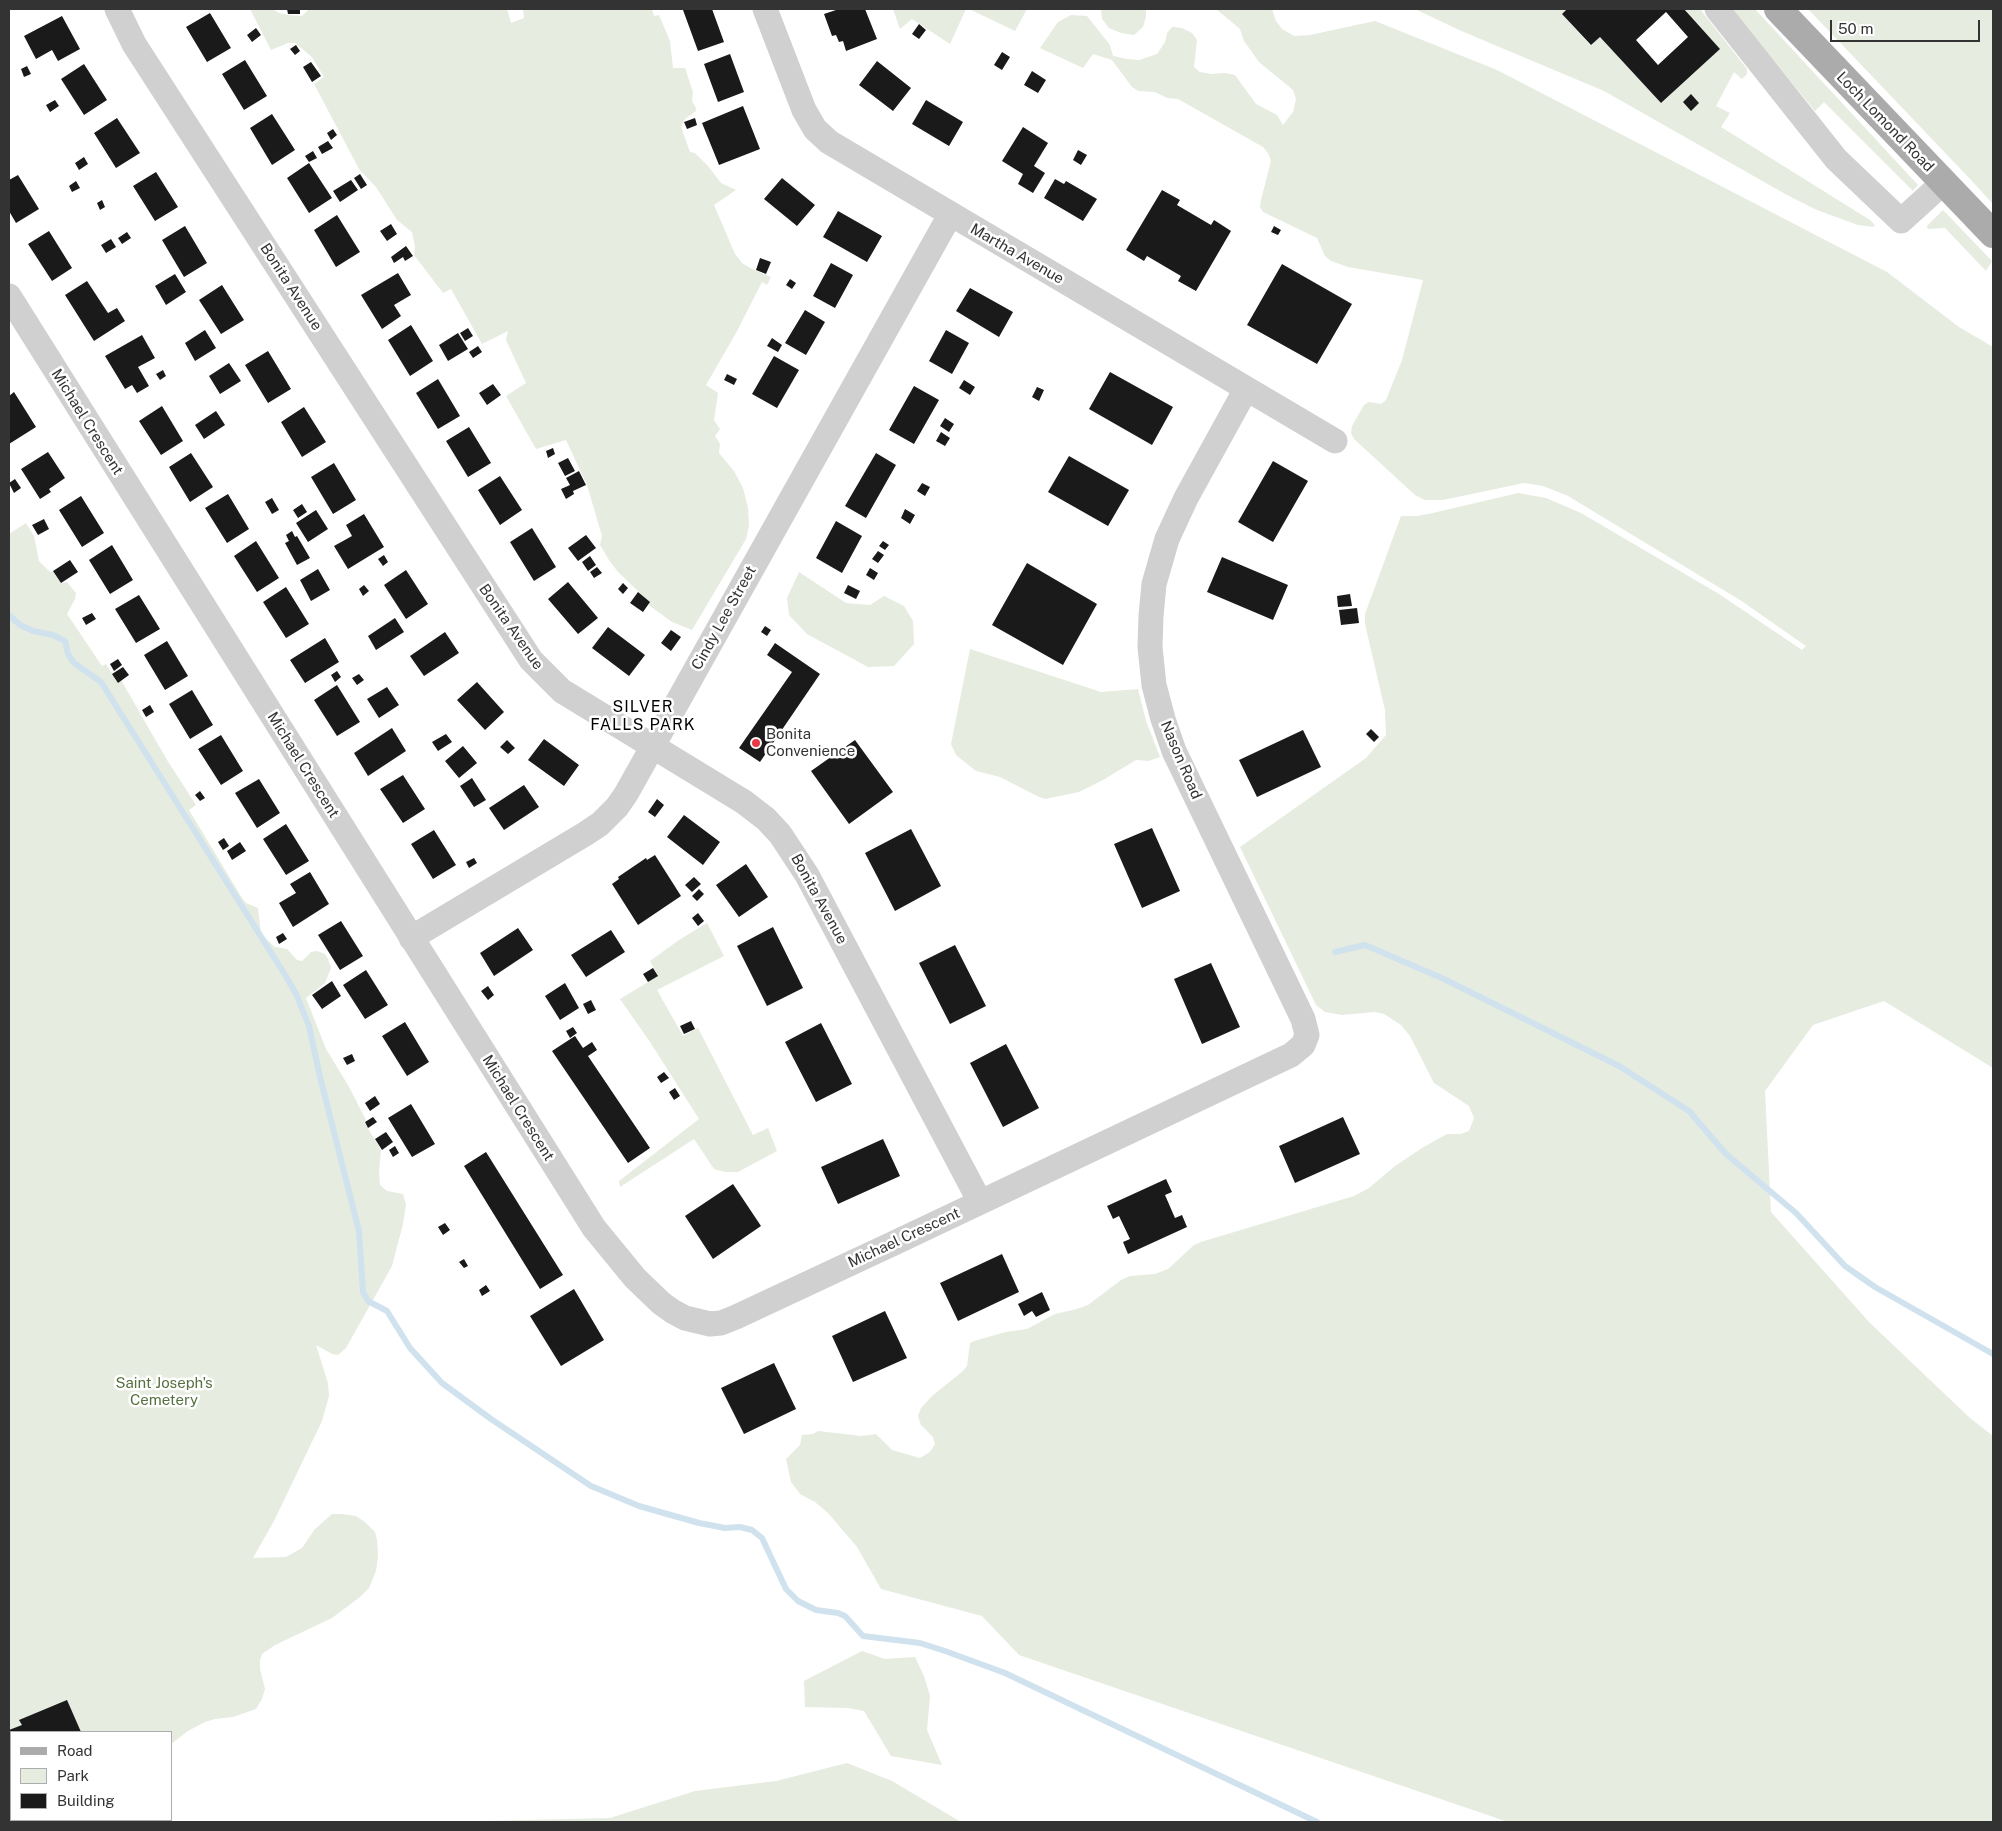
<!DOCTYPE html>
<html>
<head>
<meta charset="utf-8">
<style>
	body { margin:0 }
	#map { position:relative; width:2002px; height:1831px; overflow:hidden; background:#fff; font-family:"Public Sans",sans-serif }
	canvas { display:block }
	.frame { position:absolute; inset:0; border:10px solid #333; pointer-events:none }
	.legend { position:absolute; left:10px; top:1731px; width:162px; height:90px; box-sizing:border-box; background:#fff; border:1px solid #adadad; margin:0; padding:6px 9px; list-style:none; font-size:15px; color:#333 }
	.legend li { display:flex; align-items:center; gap:10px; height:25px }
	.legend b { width:25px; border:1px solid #adadad }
	.scale { position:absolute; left:1830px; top:20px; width:150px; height:22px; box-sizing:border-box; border:2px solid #333; border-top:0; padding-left:6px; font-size:15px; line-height:18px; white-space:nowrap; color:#333; -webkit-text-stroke:4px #fff; paint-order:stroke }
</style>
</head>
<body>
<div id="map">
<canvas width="2002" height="1831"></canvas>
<div class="frame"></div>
<ul class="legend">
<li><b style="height:6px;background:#ababab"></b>Road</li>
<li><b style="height:14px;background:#e6ecdf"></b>Park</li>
<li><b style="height:14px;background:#1a1a1a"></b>Building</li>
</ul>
<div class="scale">50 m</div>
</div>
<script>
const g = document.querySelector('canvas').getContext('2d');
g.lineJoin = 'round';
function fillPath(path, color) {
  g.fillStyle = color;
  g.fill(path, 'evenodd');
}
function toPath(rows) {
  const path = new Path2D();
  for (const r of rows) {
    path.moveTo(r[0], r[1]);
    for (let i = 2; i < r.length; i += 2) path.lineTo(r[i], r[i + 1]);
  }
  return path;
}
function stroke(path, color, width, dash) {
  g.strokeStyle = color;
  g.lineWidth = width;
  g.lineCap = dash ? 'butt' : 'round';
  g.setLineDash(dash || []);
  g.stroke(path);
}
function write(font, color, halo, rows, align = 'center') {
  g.font = font + ' "Public Sans",sans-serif';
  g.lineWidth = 5;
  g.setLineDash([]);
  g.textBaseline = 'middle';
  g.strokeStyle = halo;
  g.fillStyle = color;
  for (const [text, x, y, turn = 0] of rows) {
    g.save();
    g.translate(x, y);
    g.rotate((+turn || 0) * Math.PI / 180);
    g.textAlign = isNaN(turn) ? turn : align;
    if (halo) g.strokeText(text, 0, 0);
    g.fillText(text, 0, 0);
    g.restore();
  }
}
const green = toPath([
	[250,9,273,9,279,13,288,15,302,16,309,9,507,9,511,23,524,18,523,9,652,9,654,16,659,15,670,41,673,68,685,68,693,92,692,101,696,108,696,111,685,119,681,127,690,152,695,153,708,166,721,183,736,190,714,205,735,254,742,263,750,268,771,277,767,285,762,282,736,333,706,385,718,393,714,420,720,429,715,436,720,444,719,453,734,471,743,488,748,508,749,526,746,539,692,630,672,622,650,606,639,592,618,572,609,560,600,545,602,536,587,485,566,440,536,449,506,396,526,383,506,340,508,331,482,344,451,289,443,293,414,255,415,246,412,232,397,220,376,187,359,169,314,84,324,77,312,57,295,43,288,43,271,50],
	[893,9,966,9,950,44,912,19,900,29],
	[969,9,1027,9,1015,31],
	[1101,9,1146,9,1146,17,1143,27,1134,35,1121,33,1109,28,1102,19],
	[1216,9,1272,9,1276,21,1282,29,1294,36,1310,35,1375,21,1497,70,1887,272,1959,327,1993,347,1993,1068,1884,1001,1813,1025,1765,1091,1771,1212,1869,1322,1970,1418,1993,1436,1993,1822,1508,1822,1019,1655,982,1616,881,1589,857,1547,828,1513,815,1502,800,1494,791,1482,786,1459,800,1445,802,1435,813,1434,818,1431,861,1436,876,1434,892,1450,920,1458,930,1452,935,1444,933,1437,921,1425,918,1416,921,1408,932,1396,963,1371,967,1366,970,1343,974,1341,1006,1332,1027,1329,1055,1314,1077,1309,1088,1305,1121,1280,1130,1276,1155,1274,1168,1269,1194,1245,1201,1242,1354,1196,1369,1188,1395,1166,1422,1148,1447,1134,1461,1134,1469,1131,1474,1118,1469,1106,1434,1083,1410,1036,1401,1025,1384,1014,1375,1012,1342,1015,1325,1012,1316,1005,1240,847,1366,758,1386,735,1385,710,1365,624,1365,614,1401,516,1417,516,1433,513,1518,493,1546,498,1581,513,1719,594,1802,650,1806,646,1740,600,1568,496,1543,486,1524,483,1443,500,1425,500,1415,495,1354,439,1351,433,1352,426,1364,405,1369,402,1381,404,1386,400,1402,360,1423,280,1348,267,1331,261,1325,256,1317,238,1263,212,1260,207,1261,200,1271,161,1268,153,1263,147,1178,99,1167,98,1155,92,1138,91,1132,87,1112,60,1093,54,1083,68,1040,48,1058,22,1071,15,1087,16,1110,45,1113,56,1127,59,1139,60,1157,54,1165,42,1167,33,1172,27,1182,28,1192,33,1197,40,1194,67,1200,72,1211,74,1225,73,1235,75,1256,104,1277,115,1283,125,1293,112,1296,99,1293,90,1259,62,1244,41,1240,29],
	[1415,9,1567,9,1562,14,1590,45,1600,37,1661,103,1720,49,1684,9,1700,9,1747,69,1747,74,1742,79,1734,72,1716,106,1730,113,1721,127,1870,220,1875,225,1873,227,1858,225,1817,210,1787,195,1604,91,1459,30],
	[1731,9,1755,9,1918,185,1913,191,1824,102,1815,111],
	[1808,9,1993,9,1993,204,1971,180],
	[1943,210,1992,261,1986,271,1945,228,1928,229,1927,226],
	[26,523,34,536,39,561,50,572,53,571,61,583,67,582,76,593,75,599,67,614,102,666,106,664,118,683,121,680,167,760,196,805,189,810,242,898,246,903,258,908,261,934,275,947,287,949,297,960,302,961,311,952,317,951,325,954,328,959,331,968,325,983,306,998,326,1049,348,1085,366,1120,364,1122,381,1150,379,1172,380,1185,387,1191,403,1194,406,1205,403,1224,392,1266,346,1348,338,1355,332,1354,316,1345,328,1383,329,1396,325,1410,322,1421,274,1521,253,1558,286,1557,302,1548,315,1529,332,1514,342,1514,356,1516,365,1522,375,1532,377,1540,378,1556,376,1571,369,1588,360,1597,332,1618,275,1645,262,1654,260,1660,260,1669,265,1689,262,1699,256,1709,233,1717,215,1719,205,1722,188,1731,171,1744,171,1732,11,1732,11,1820,73,1820,69,1822,9,1822,9,534],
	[799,572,846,603,870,605,884,596,904,606,913,621,914,644,894,666,868,667,807,634,789,615,787,598],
	[970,649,1101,692,1138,689,1146,721,1160,757,1149,761,1136,760,1103,780,1079,792,1045,799,1039,797,1000,777,976,771,956,755,951,744],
	[707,923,724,956,657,990,683,1036,698,1028,753,1135,768,1128,777,1151,738,1172,725,1172,714,1169,694,1139,620,1187,619,1181,699,1119,650,1042,620,999,658,976,650,961,679,940],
	[862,1651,885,1659,915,1657,924,1676,930,1696,927,1730,942,1765,891,1756,864,1711,848,1708,805,1707,804,1681],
	[847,1763,892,1781,961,1822,481,1822,483,1821,610,1818,695,1791,776,1781]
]);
const stream = toPath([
	[9,615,20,625,33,631,53,635,65,641,68,654,74,663,101,682,287,978,297,996,309,1026,320,1077,359,1231,363,1292,368,1301,387,1311,410,1348,442,1383,491,1419,591,1486,639,1506,699,1523,725,1528,740,1527,752,1530,762,1538,786,1589,798,1601,816,1610,838,1613,845,1616,863,1636,920,1643,945,1651,1005,1673,1317,1822],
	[1335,952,1365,945,1444,979,1619,1066,1689,1111,1726,1154,1796,1213,1845,1266,1875,1287,1993,1354]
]);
const building = toPath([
	[287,9,300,9,300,14,288,14],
	[685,9,712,9,724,42,698,51,683,10],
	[839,9,865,9,877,39,846,51,843,41,839,42,836,35,832,36,824,14],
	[1567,9,1684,9,1720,49,1661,103,1600,37,1591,45,1562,14],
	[1666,12,1688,37,1658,65,1636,40],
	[210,13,231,48,207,62,186,27],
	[62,16,80,49,58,61,52,50,36,59,24,36],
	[919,24,926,30,919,39,912,34],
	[256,28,261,35,252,42,247,35],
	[296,45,300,51,295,55,290,49],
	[1002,52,1010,57,1002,70,994,65],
	[730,54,744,92,718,102,704,64],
	[245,60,267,96,244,110,222,74],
	[877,61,911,88,893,111,859,85],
	[311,62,321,76,312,82,303,67],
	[84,64,107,100,84,115,61,79],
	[27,66,31,74,24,77,21,69],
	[1032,71,1046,80,1038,93,1024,85],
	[1691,94,1699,103,1691,111,1683,102],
	[55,100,59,106,50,112,46,105],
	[926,100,963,122,949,146,912,124],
	[743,106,760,149,719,165,702,123],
	[272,114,295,150,272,165,250,128],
	[117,118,140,153,116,168,94,133],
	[695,118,697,125,687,129,684,122],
	[1023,127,1048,143,1034,166,1045,173,1033,193,1018,184,1023,174,1002,161],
	[333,129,337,135,331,140,327,133],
	[328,141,333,148,322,154,318,147],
	[1078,150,1087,155,1081,165,1073,160],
	[313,151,317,158,309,162,305,156],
	[84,157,88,164,79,170,75,163],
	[309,163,332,198,309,213,287,178],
	[156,172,178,207,155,221,133,186],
	[360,174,367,185,361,189,354,178],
	[18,175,39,209,16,223,9,211,9,180],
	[782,178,815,205,797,226,764,199],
	[1055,179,1064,184,1066,181,1097,199,1083,221,1044,198],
	[351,180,358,190,340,202,333,191],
	[76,181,80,188,72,192,69,186],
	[1162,190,1180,200,1177,205,1211,225,1214,220,1231,231,1196,291,1178,281,1181,276,1147,256,1144,261,1126,250],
	[102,200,105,207,100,210,97,203],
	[838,211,882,236,867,262,823,237],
	[337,215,360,252,336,267,314,230],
	[391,224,397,234,387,241,380,231],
	[185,226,207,263,184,277,162,240],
	[1274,226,1281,230,1278,235,1271,232],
	[49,231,72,268,52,281,28,244],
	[127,232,131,238,122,244,118,238],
	[111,239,116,247,106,253,101,245],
	[406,246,413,256,405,261,403,257,394,263,391,257],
	[760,258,771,262,766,274,756,270],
	[831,263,853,275,835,308,813,296],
	[1282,264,1352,304,1317,364,1247,325],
	[398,273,411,295,394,305,401,316,382,329,361,295],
	[175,274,186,292,166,305,155,286],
	[790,279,796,283,792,289,786,285],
	[87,281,108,313,117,308,125,321,94,341,65,295],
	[222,285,244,320,221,334,199,300],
	[970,288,1013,312,999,337,956,311],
	[805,310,825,322,806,355,785,343],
	[411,325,433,361,410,376,388,340],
	[468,328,473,336,465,341,460,333],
	[205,330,216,348,195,361,185,343],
	[946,330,969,343,952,374,929,361],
	[458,333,468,349,448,361,439,345],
	[142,335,155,358,138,367,149,386,137,393,132,385,125,389,105,356],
	[772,338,782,345,778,352,767,346],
	[478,346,482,352,473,358,469,352],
	[268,351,291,389,268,403,245,365],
	[774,356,799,370,777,408,752,394],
	[229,363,241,381,220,394,209,376],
	[163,370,166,376,160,380,156,374],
	[1110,372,1173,407,1152,445,1089,409],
	[727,374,737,379,734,385,724,380],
	[438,379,460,416,438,429,416,393],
	[964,380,975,387,970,395,959,388],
	[493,384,501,395,487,405,479,393],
	[914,386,939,400,914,444,889,430],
	[1037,387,1044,390,1039,401,1032,397],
	[14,392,36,427,9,444,9,396],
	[162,406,183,441,161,455,139,421],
	[304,407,326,442,302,457,281,422],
	[216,411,225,425,204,439,195,425],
	[945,418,954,424,949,432,940,426],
	[469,427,491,463,468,477,446,441],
	[941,432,950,438,945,446,936,441],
	[553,448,555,454,548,458,546,451],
	[48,452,65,478,49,489,51,492,40,499,21,469],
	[191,453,213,487,190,502,169,467],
	[876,453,896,465,866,518,845,506],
	[1069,456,1129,490,1108,526,1048,492],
	[568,458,575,471,565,476,558,463],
	[1273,461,1308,481,1273,542,1238,522],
	[334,463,356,500,333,514,311,477],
	[579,471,586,485,573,491,574,494,566,499,561,489,570,485,566,478],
	[500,476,522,510,500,525,478,490],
	[15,479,21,488,14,493,9,483],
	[922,483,930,487,925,496,917,491],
	[228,494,249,529,227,543,205,508],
	[81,496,104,533,82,547,59,510],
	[272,498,279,510,272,514,265,502],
	[302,504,307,512,298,518,293,510],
	[905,509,915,515,910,524,901,518],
	[316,510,328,529,308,542,296,523],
	[364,514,384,547,348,569,334,546,352,536,346,525],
	[44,519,49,529,38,535,32,525],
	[836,521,862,536,842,573,816,558],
	[532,528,556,567,534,581,510,542],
	[292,531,295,537,297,536,310,558,297,565,285,543,289,541,286,535],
	[586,535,596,548,578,561,568,548],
	[256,541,279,578,257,592,234,556],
	[883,541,889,545,885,550,879,546],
	[112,545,133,580,110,594,89,560],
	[878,551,884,555,878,563,872,559],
	[384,555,388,562,383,566,378,559],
	[590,556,596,565,588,571,582,562],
	[1222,557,1288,585,1273,620,1207,592],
	[70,560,78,572,61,583,53,571],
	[1027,563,1097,604,1063,665,992,625],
	[597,567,602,573,594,578,590,572],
	[870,568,878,573,874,580,866,575],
	[318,569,330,590,311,601,300,580],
	[406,570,428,604,406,619,384,585],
	[568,582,598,618,578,634,548,599],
	[623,583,628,588,623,594,618,589],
	[364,585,369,591,363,596,359,589],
	[848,585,860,591,856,599,844,593],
	[286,587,309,624,286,638,263,602],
	[638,592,650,602,643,612,630,603],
	[1350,594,1352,606,1338,607,1337,596],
	[139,595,160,629,136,643,115,609],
	[1357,608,1359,623,1341,625,1339,610],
	[92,613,96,619,86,625,82,618],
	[395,618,404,632,376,650,368,636],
	[765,626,771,630,767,636,761,632],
	[608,627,645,655,629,676,592,648],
	[671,630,681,637,671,651,661,643],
	[445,632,459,653,424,676,410,656],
	[325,638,339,662,305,683,290,660],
	[167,641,188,676,165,690,144,655],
	[775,643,820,674,760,762,739,748,792,672,767,655],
	[118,659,122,665,114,671,110,664],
	[123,667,129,675,118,683,112,674],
	[337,671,341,677,335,682,331,675],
	[359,674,364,680,357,685,352,678],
	[477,682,504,712,485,730,457,700],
	[337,685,360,722,337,736,314,700],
	[387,687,399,705,379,718,367,699],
	[192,690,213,725,190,739,169,704],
	[150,705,154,712,146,717,142,710],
	[392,728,406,751,368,776,354,753],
	[1371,729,1379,737,1374,742,1366,734],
	[1303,730,1321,767,1257,797,1239,760],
	[446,734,452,742,438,751,432,742],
	[221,735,243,771,221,785,198,749],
	[544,739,579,765,564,786,528,760],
	[507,740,515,748,508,754,500,747],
	[855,740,893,792,849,824,811,771],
	[463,746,477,763,459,778,445,761],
	[403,775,425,809,403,823,380,789],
	[472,778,486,800,474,807,460,786],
	[259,779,280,813,257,828,235,793],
	[524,785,539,807,504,830,489,808],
	[200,791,205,798,200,801,195,795],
	[657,799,664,805,655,817,648,812],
	[684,815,720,842,703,865,667,837],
	[286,824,309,861,286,875,263,839],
	[1152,828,1180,891,1142,908,1114,844],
	[911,829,941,886,895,911,865,853],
	[434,830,456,865,433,879,411,844],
	[224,838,229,846,223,850,218,842],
	[240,842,246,851,232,860,227,851],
	[655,855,681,896,638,925,612,884,619,879,618,877,646,858,647,860],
	[474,858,477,863,469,868,466,862],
	[746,864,768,897,739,917,716,885],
	[310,872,329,904,293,927,279,903,296,893,290,884],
	[694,877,701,884,692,892,685,885],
	[699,889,704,894,697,901,692,896],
	[698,913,704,921,698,926,692,918],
	[341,921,363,956,340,970,318,935],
	[773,927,803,988,767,1006,737,946],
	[518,928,533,950,494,976,480,953],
	[611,930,625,952,586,977,571,955],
	[283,933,287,939,279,944,276,937],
	[955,945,986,1006,950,1024,919,963],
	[1211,963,1240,1027,1202,1044,1174,979],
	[653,968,658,976,648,982,643,974],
	[366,970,388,1005,365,1019,343,985],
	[332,981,341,996,322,1009,312,995],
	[565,983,579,1008,560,1020,545,996],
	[488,986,494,995,488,1000,481,991],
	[591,1000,596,1010,588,1014,583,1004],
	[691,1021,695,1029,684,1034,680,1026],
	[405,1022,429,1062,407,1076,382,1036],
	[821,1023,852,1084,816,1102,785,1042],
	[573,1027,577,1033,570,1038,566,1031],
	[575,1036,583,1048,592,1042,597,1050,588,1056,650,1148,628,1163,552,1051],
	[1006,1044,1039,1108,1003,1127,970,1063],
	[352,1054,355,1061,347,1065,343,1058],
	[664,1072,669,1078,661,1083,657,1077],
	[675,1088,680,1096,674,1100,669,1092],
	[375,1096,380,1104,370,1111,365,1103],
	[411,1104,435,1144,412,1157,388,1118],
	[373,1117,377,1122,368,1128,365,1122],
	[1343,1117,1360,1154,1295,1183,1279,1146],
	[386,1132,393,1142,382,1150,375,1139],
	[883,1139,900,1176,838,1204,821,1167],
	[395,1146,399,1153,393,1157,389,1150],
	[486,1152,563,1275,540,1289,464,1166],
	[1166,1179,1172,1192,1165,1195,1175,1218,1182,1215,1187,1227,1128,1254,1123,1242,1130,1239,1119,1216,1113,1219,1107,1206],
	[733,1184,761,1226,713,1259,685,1216],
	[445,1223,450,1230,443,1235,438,1227],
	[1002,1254,1019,1292,958,1321,940,1283],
	[464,1259,468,1266,464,1268,459,1262],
	[486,1285,490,1291,482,1296,479,1290],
	[574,1289,604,1340,561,1366,530,1316],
	[1042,1292,1050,1310,1036,1317,1032,1311,1024,1316,1018,1304],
	[885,1311,907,1358,853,1382,832,1336],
	[774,1363,796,1409,744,1434,721,1388],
	[67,1700,81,1732,11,1732,11,1747,9,1741,9,1730,22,1725,19,1720]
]);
const minor = toPath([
	[117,9,134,44,531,660,562,691,744,802,766,819,780,834,807,875,980,1202],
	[765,9,804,110,815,129,829,142,1335,441],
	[1717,9,1836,159,1901,221,1944,182],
	[9,296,594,1228,635,1278,661,1303,672,1311,685,1318,710,1324,721,1323,736,1317,890,1245,1291,1055,1303,1045,1307,1035,1303,1019,1174,751,1163,719,1154,685,1150,647,1151,616,1154,584,1167,539,1186,498,1246,389],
	[411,938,585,834,600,824,617,807,626,794,950,215]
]);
const major = toPath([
	[1778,9,1993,234]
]);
const markers = [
	[756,743,5,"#e63946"]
];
const streetNames = [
	["Loch Lomond Road",1885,122,46],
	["Martha Avenue",1017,254,30],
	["Bonita Avenue",291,287,57],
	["Michael Crescent",87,422,58],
	["Cindy Lee Street",724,618,-61],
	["Bonita Avenue",511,627,55],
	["Nason Road",1181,760,67],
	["Michael Crescent",303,765,58],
	["Bonita Avenue",819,899,61],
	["Michael Crescent",518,1108,58],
	["Michael Crescent",904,1238,-25]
];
const poiNames = [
	["Bonita",766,734],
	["Convenience",766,751]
];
const parkNames = [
	["Saint Joseph's",164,1383],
	["Cemetery",164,1400]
];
const neighbourhoodNames = [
	["SILVER",643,707],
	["FALLS PARK",643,725]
];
fillPath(green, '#e6ecdf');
stroke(stream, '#cfe2ee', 6);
fillPath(building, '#1a1a1a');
stroke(minor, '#d0d0d0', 25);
stroke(major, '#ababab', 28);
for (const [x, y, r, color] of markers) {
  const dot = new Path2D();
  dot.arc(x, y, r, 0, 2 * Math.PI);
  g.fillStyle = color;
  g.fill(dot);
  stroke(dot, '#fff', 2);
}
write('15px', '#333', '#fff', streetNames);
write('15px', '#333', '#fff', poiNames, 'left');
write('15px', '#56703f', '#fff', parkNames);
g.letterSpacing = '1px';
write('16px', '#000', '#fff', neighbourhoodNames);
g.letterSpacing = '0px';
</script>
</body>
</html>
